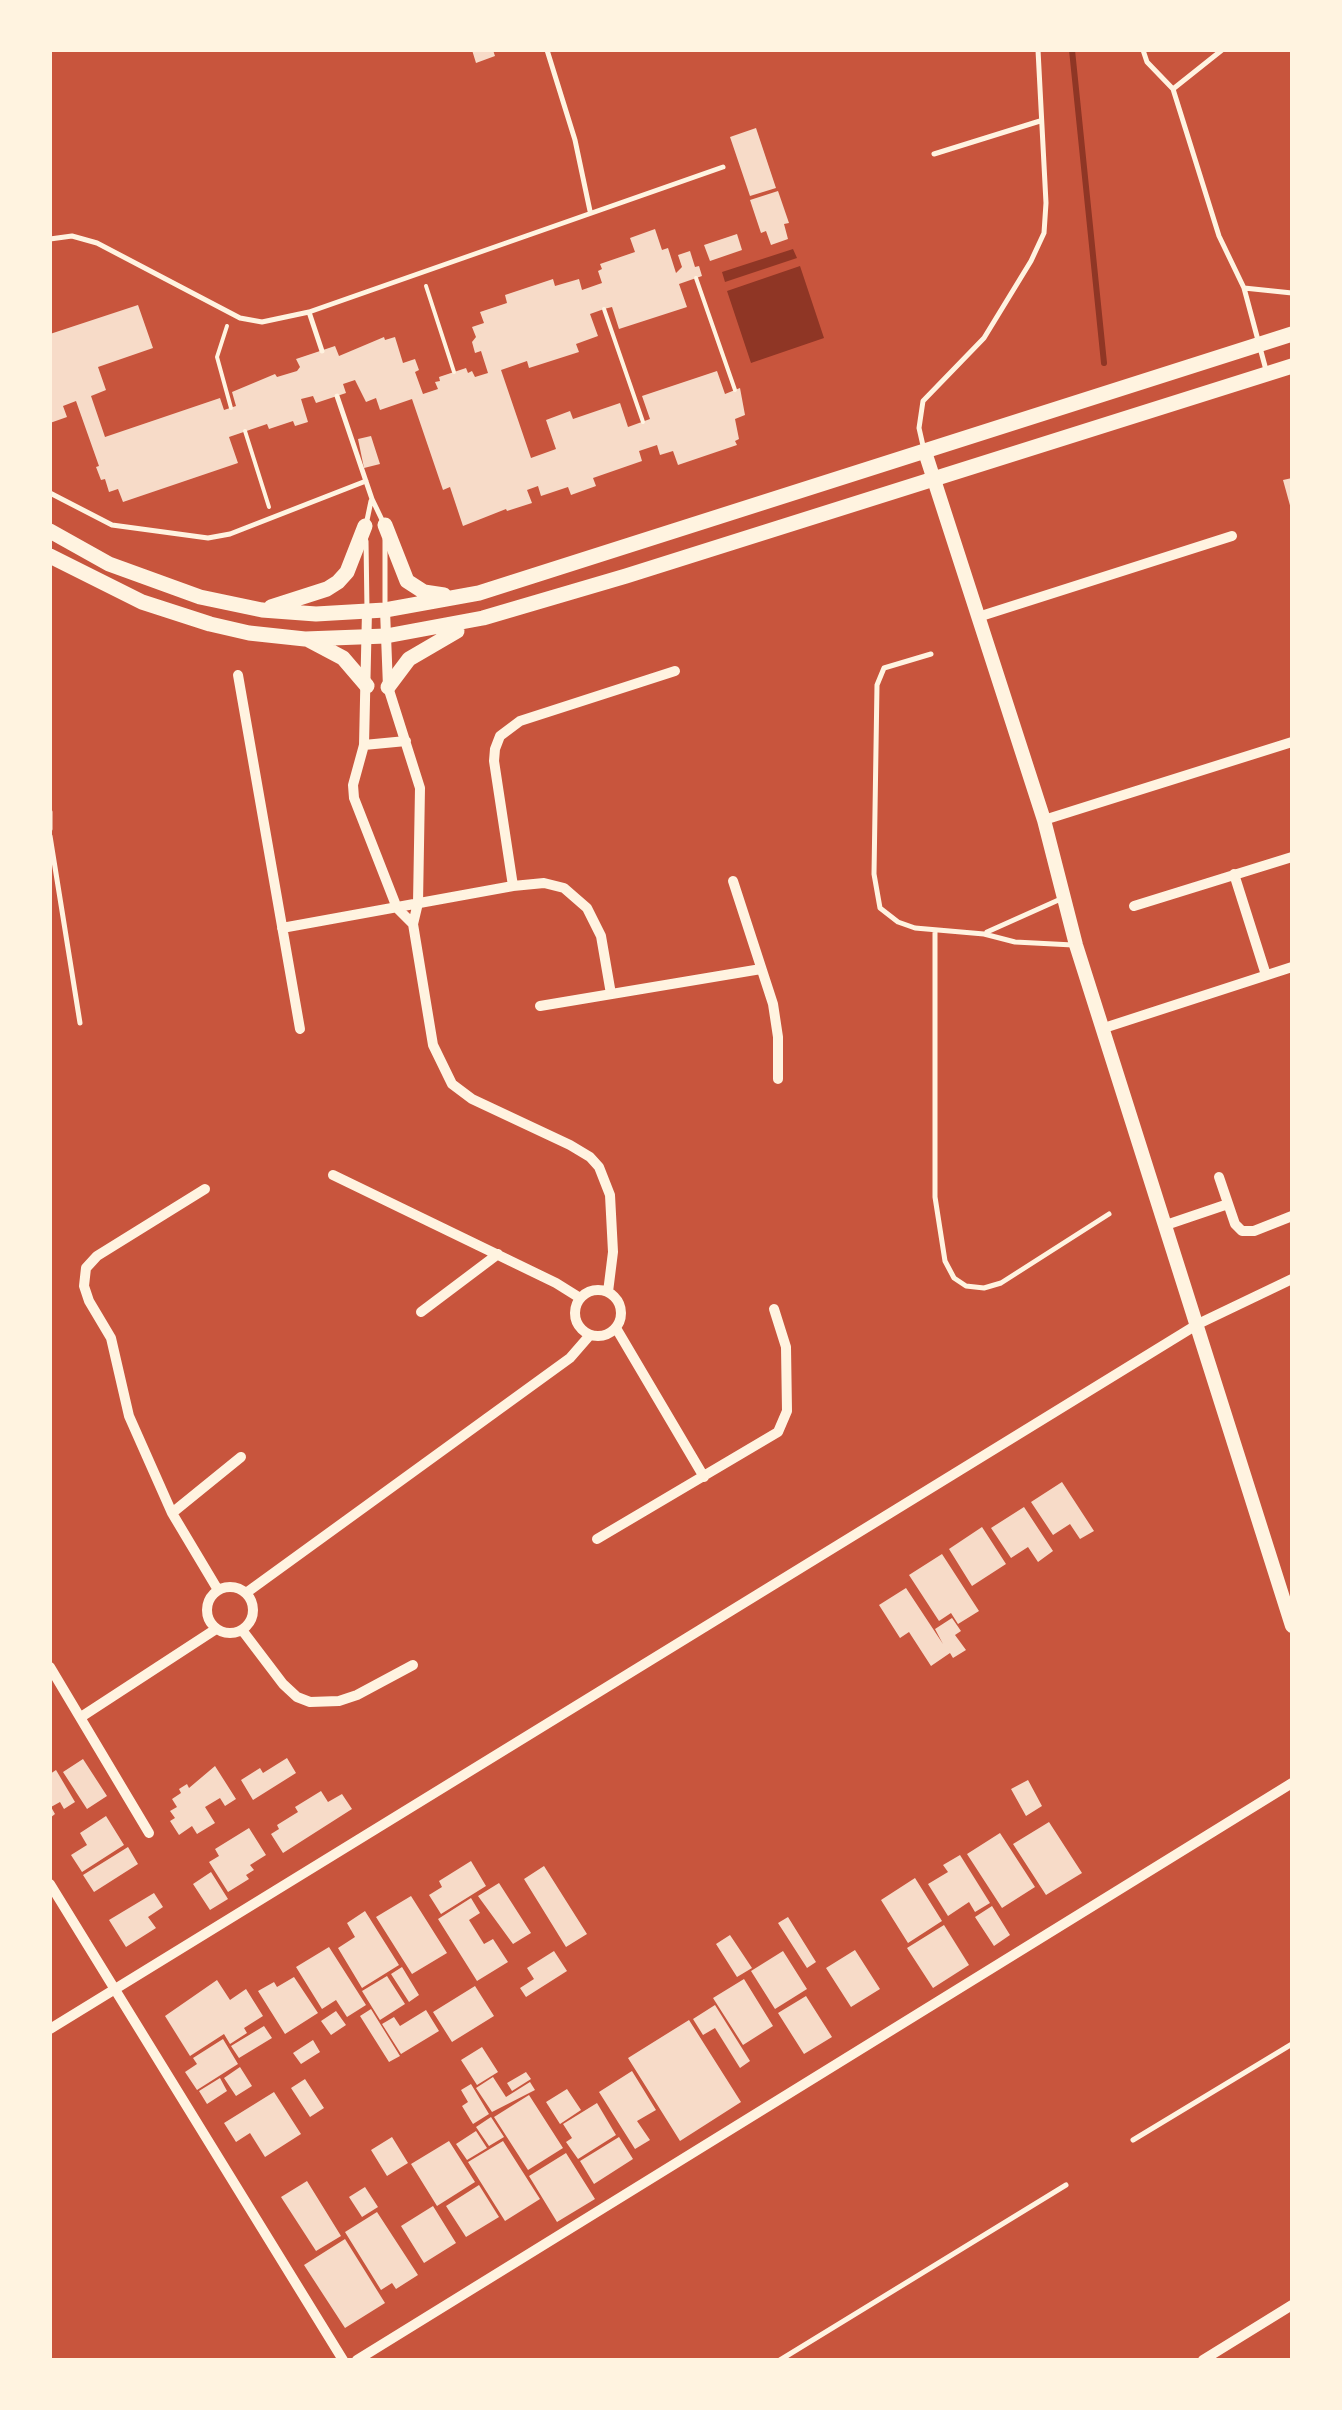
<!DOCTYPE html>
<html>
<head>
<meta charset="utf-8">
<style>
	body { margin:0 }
	#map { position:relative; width:1342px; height:2410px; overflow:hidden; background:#c8553d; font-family:Montserrat,sans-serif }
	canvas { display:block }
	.frame { position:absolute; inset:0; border:52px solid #fff3e0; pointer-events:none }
</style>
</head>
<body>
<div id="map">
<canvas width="1342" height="2410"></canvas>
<div class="frame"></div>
</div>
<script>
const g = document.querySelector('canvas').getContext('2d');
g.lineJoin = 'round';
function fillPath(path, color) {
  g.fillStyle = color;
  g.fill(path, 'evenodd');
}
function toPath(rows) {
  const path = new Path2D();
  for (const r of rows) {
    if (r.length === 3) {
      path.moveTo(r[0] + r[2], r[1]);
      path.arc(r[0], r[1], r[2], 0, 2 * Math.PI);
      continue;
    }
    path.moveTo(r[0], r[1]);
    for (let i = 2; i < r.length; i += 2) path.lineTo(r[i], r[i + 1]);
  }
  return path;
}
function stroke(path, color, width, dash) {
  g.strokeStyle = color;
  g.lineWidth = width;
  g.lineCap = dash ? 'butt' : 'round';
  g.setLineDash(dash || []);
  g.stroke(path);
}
const water = toPath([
	[793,249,797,258,725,282,722,272],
	[800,266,824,338,751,363,727,291]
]);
const stream = toPath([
	[1072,50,1104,363]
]);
const building = toPath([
	[472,50,493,50,495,56,476,63],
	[756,128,776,188,750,196,730,137],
	[778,191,789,223,784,224,788,239,771,245,766,231,761,233,750,200],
	[655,229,662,250,668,248,676,273,682,267,678,255,690,251,695,267,699,266,702,276,679,284,687,307,619,329,612,307,604,309,590,314,598,336,576,344,579,352,529,368,527,361,501,370,531,458,556,449,546,420,570,411,573,419,620,403,628,427,650,419,642,396,717,371,725,394,740,388,745,415,735,419,739,439,735,441,737,445,678,465,673,451,660,455,657,445,639,451,642,461,593,478,596,486,571,495,568,487,541,496,538,486,527,490,532,503,507,511,506,509,463,526,450,487,443,490,412,399,380,410,376,398,366,402,355,380,343,384,346,393,316,403,313,396,301,399,308,422,295,426,293,421,269,429,267,424,229,437,238,463,123,502,118,489,109,492,105,479,101,480,96,467,99,466,76,401,63,406,67,417,50,423,50,334,138,305,153,348,98,367,106,390,91,396,105,437,220,398,224,410,236,406,232,392,275,374,277,377,297,371,300,367,296,359,335,346,339,356,384,337,385,340,395,337,403,363,415,359,419,370,415,372,423,394,438,389,435,382,440,381,439,377,466,368,468,373,472,371,475,377,488,373,481,351,475,353,472,342,476,337,472,327,484,323,480,312,507,303,505,295,553,279,555,286,579,279,582,290,602,283,598,271,602,269,600,264,635,252,630,238],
	[737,234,742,250,710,261,704,245],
	[371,436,380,464,364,468,358,439],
	[1292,478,1292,509,1291,509,1283,480],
	[1062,1482,1094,1531,1080,1539,1070,1524,1053,1535,1031,1502],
	[1024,1507,1053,1551,1038,1562,1028,1547,1011,1558,991,1528],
	[982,1527,1006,1564,972,1586,949,1549],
	[942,1554,979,1611,958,1624,951,1613,939,1621,909,1575],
	[906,1588,943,1644,935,1629,952,1618,961,1631,955,1635,966,1650,953,1658,950,1653,931,1666,909,1632,900,1638,879,1605],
	[287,1758,296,1773,253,1800,241,1780,260,1768,263,1773],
	[83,1759,107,1796,87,1809,63,1772],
	[215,1766,236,1799,225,1806,220,1798,205,1807,215,1823,197,1834,192,1826,179,1835,170,1821,175,1818,170,1811,177,1807,172,1799,181,1793,179,1789,187,1784,189,1788],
	[56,1770,75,1802,64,1809,60,1802,51,1807,55,1814,50,1818,50,1774],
	[1028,1780,1042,1806,1026,1816,1011,1789],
	[321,1791,328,1802,342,1794,352,1809,283,1853,271,1834,279,1829,277,1825,298,1812,295,1807],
	[106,1816,124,1845,82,1872,71,1855,87,1845,80,1833],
	[1049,1822,1082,1873,1046,1895,1013,1844],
	[249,1828,266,1855,250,1865,254,1870,246,1875,249,1879,228,1892,209,1862,219,1856,215,1849],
	[1000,1833,1035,1887,1002,1908,967,1854],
	[128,1847,138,1864,94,1892,83,1875],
	[960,1855,990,1903,975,1912,969,1902,948,1916,928,1884,948,1872,943,1865],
	[471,1861,486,1886,441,1914,429,1895,442,1887,439,1881],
	[544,1866,587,1934,566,1947,524,1879],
	[211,1872,228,1899,210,1910,193,1884],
	[915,1878,942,1921,908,1943,881,1900],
	[499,1883,531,1933,513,1944,478,1896],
	[154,1893,163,1907,148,1917,156,1928,126,1947,109,1920],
	[411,1896,447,1953,412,1974,376,1917],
	[471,1898,480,1913,469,1920,484,1944,493,1939,508,1962,477,1981,438,1919],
	[992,1906,1010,1935,994,1946,975,1917],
	[365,1911,399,1965,362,1988,338,1948,355,1937,347,1923],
	[788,1917,816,1962,807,1968,778,1923],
	[944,1925,969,1965,933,1988,907,1948],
	[730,1935,752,1968,737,1977,716,1944],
	[329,1947,366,2005,347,2017,336,2000,322,2009,296,1967],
	[855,1950,880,1989,851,2007,826,1968],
	[554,1951,567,1971,526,1997,520,1988,534,1979,527,1968],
	[783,1951,807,1989,775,2009,751,1971],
	[402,1967,419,1995,409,2002,391,1974],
	[387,1976,405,2004,380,2020,362,1991],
	[294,1977,318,2013,285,2034,258,1991,274,1982,277,1987],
	[744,1979,773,2026,743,2045,713,1998],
	[217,1980,230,2000,246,1989,263,2016,244,2028,247,2033,230,2044,224,2034,190,2056,165,2016],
	[475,1986,494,2016,452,2042,433,2012],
	[806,1996,832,2037,804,2054,778,2013],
	[715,2005,750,2061,740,2068,715,2028,703,2035,693,2019],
	[371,2009,400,2056,389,2062,360,2016],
	[426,2010,439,2031,401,2054,382,2024,394,2017,400,2026],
	[336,2011,346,2025,331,2035,321,2021],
	[689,2020,741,2102,680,2141,628,2058],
	[264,2026,272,2038,239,2058,231,2046],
	[223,2039,238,2064,197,2090,185,2072,197,2064,193,2058],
	[313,2040,320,2052,301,2064,293,2053],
	[482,2047,498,2072,477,2085,461,2060],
	[240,2067,252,2086,236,2096,224,2078],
	[632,2071,656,2110,637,2121,650,2140,635,2149,599,2092],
	[526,2072,531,2079,512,2091,507,2083],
	[493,2077,506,2097,530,2082,535,2090,492,2112,476,2088],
	[220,2078,227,2091,207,2104,199,2091],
	[305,2079,324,2108,310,2117,291,2088],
	[471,2084,489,2114,473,2124,462,2106,468,2102,461,2090],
	[567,2089,581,2110,560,2124,546,2102],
	[274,2092,301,2134,265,2157,250,2133,236,2142,224,2123],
	[529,2095,563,2148,528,2170,494,2117],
	[597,2103,616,2135,578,2159,566,2142,572,2138,563,2124],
	[491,2117,504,2137,489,2146,476,2127],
	[476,2131,487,2148,467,2160,456,2144],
	[392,2137,408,2163,387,2176,371,2150],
	[619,2137,633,2159,594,2184,580,2161],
	[449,2141,475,2182,437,2206,411,2164],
	[503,2141,540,2199,505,2221,468,2162],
	[566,2153,595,2199,557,2222,529,2176],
	[307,2181,341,2236,316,2251,281,2197],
	[479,2185,499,2217,466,2237,446,2206],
	[365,2187,378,2207,362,2217,349,2197],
	[433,2206,456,2243,424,2263,401,2226],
	[377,2212,418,2275,396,2289,392,2283,381,2290,345,2232],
	[345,2239,385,2303,345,2328,304,2265]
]);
const path = toPath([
	[696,278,735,390],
	[426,286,454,372],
	[604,309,643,422],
	[227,326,217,357,231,408],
	[245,431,269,507]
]);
const service = toPath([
	[547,50,575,140,590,211],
	[1143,50,1147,62,1173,89,1219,236,1244,288,1266,370],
	[1173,89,1222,50],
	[934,154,1040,121],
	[50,239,72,236,97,243,240,318,262,322,309,312,723,167],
	[1244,288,1292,293],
	[309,312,322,351],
	[337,396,372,499,384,524],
	[924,450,919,428,923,401,984,338,1031,261,1044,233,1046,203,1038,50],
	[50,493,112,525,208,538,230,534,366,481],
	[366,525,371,501],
	[385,540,385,609],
	[366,541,367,610],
	[931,654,884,668,877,685,874,874,880,908,898,922,915,928,984,934,1015,942,1073,945],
	[50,812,50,829],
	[50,836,80,1023],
	[935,931,935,1197,945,1261,954,1278,966,1286,984,1288,1001,1283,1109,1214],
	[987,932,1063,898],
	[1133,2140,1292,2044],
	[780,2360,1066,2185]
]);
const minor = toPath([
	[385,610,388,687,420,788,418,903,413,924,433,1045,452,1084,472,1099,570,1145,590,1157,599,1167,610,1195,613,1252,608,1292],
	[367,611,364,745,353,785,354,798,397,908,413,924],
	[978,617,1232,536],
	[238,675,300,1029],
	[364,745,406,741],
	[1044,820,1292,742],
	[1234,874,1266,975],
	[733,881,773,1004,778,1037,778,1079],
	[513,886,494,761,495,749,500,736,520,721,675,671],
	[1134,906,1292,857],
	[282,928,513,886,544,883,564,888,587,908,601,936,611,994],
	[540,1006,761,969],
	[1104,1028,1292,967],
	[333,1175,556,1283,580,1298],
	[1219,1177,1235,1224,1242,1231,1254,1231,1292,1216],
	[205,1189,97,1256,86,1268,84,1286,89,1301,111,1338,129,1416,172,1513,218,1590],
	[1166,1225,1228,1204],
	[598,1313,23],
	[421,1312,498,1254],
	[616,1328,704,1477],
	[172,1513,241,1457],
	[597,1539,778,1432,787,1411,786,1347,774,1309],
	[230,1610,23],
	[246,1593,570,1358,590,1335],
	[242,1630,283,1684,297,1697,310,1702,339,1701,357,1695,413,1665],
	[50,1667,149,1833],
	[81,1717,216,1629],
	[50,1884,343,2360],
	[50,2029,1198,1324,1292,1279],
	[357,2360,1292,1783],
	[1203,2360,1292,2305]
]);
const tertiary = toPath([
	[925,452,1044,820,1076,945,1292,1626]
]);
const secondary = toPath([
	[385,525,407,581,424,592,444,595],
	[50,531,109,564,200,597,262,610,316,614,385,610,479,593,1292,334],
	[50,556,142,602,210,624,249,633,305,639,386,636,483,618,626,576,1292,366],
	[271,607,327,589,338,582,347,572,365,526],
	[309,640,343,658,367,686],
	[388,687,409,659,457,631]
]);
fillPath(water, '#8f3625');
stroke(stream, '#8f3625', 6);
fillPath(building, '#f7dbc8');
stroke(path, '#fff3e0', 4);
stroke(service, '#fff3e0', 5);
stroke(minor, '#fff3e0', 10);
stroke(tertiary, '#fff3e0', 14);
stroke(secondary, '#fff3e0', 15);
</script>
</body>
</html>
